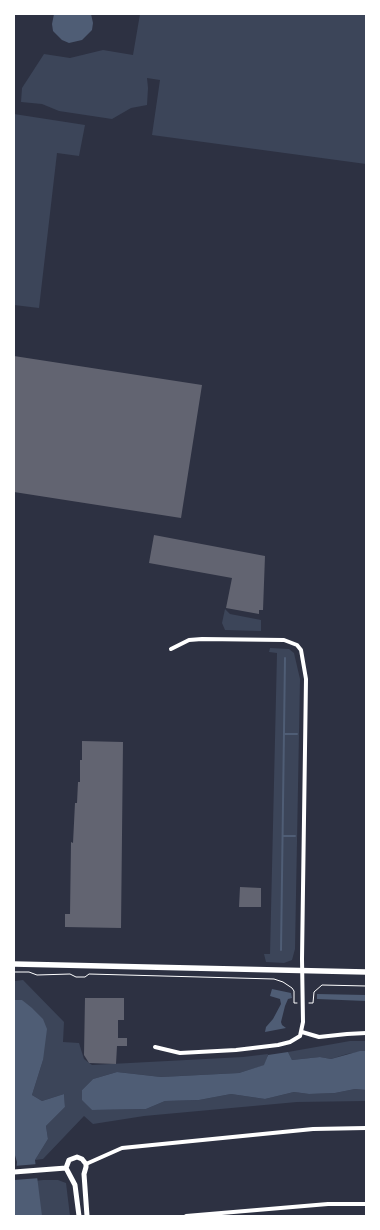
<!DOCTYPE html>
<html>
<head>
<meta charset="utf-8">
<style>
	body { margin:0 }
	#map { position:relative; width:380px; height:1230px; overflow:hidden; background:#2d3142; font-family:"Work Sans",sans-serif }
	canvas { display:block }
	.frame { position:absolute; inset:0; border:15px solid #fff; pointer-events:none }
</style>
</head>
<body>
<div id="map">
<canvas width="380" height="1230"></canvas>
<div class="frame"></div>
</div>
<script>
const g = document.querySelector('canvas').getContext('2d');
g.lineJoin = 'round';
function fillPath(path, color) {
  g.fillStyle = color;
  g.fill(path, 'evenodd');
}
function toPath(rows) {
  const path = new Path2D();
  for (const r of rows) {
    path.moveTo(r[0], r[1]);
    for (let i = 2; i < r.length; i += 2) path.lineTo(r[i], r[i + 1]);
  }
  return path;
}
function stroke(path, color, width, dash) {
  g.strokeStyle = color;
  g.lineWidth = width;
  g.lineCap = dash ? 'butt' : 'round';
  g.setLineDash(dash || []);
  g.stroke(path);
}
const green = toPath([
	[140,14,366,14,366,164,152,135,160,80,147,78,148,88,147,105,131,108,112,119,59,111,42,104,21,102,22,88,44,54,70,58,103,50,133,55],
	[14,114,85,125,79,156,57,153,39,308,14,305],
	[225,609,230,614,261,620,261,631,225,630,222,623],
	[270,648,289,649,294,653,300,679,295,949,292,960,284,963,266,962,264,954,270,954,277,653,269,652],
	[23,980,64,1022,63,1042,79,1043,84,1059,92,1065,243,1057,268,1054,265,1065,239,1073,161,1077,117,1072,93,1079,82,1090,82,1099,92,1110,146,1109,165,1101,199,1100,231,1094,265,1099,294,1092,309,1094,335,1093,355,1089,366,1090,366,1101,297,1102,144,1116,93,1124,84,1116,43,1159,35,1160,48,1139,46,1126,65,1107,64,1094,42,1101,32,1095,43,1060,22,1000,14,1000,15,981],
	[350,1041,366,1041,366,1051,347,1054,331,1059,320,1057,292,1060,288,1052],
	[43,1180,58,1180,66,1183,70,1216,14,1216,14,1181,15,1183]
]);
const water = toPath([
	[54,14,91,14,93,23,92,30,82,40,69,43,62,40,53,31,52,24],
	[272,989,291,993,292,998,288,999,285,1006,281,1022,282,1025,286,1028,265,1032,266,1027,273,1019,281,1004,280,999,270,996],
	[317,994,366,995,366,1001,317,999],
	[14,1000,22,1000,32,1008,43,1019,47,1029,43,1060,32,1095,42,1101,64,1094,65,1107,46,1126,48,1139,35,1160,42,1216,14,1216,14,1190,17,1162,14,1152],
	[360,1051,366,1051,366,1090,355,1089,335,1093,309,1094,294,1092,265,1099,231,1094,199,1100,165,1101,146,1109,92,1110,82,1100,82,1090,93,1079,117,1072,161,1077,239,1073,264,1065,268,1055,288,1052,292,1060,320,1057,331,1059]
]);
const pier = toPath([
	[38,1164,40,1178,14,1180,14,1166]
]);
const stream = toPath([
	[285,734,297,734],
	[283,836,295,836],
	[281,950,285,658]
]);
const building = toPath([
	[14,356,202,385,181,518,14,492],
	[154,535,265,556,263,610,259,610,259,614,226,608,232,578,149,563],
	[82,741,123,742,121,928,65,927,65,914,70,914,71,842,73,843,75,803,77,803,78,782,80,782,80,760,82,760],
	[240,887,261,888,261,907,239,907],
	[85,998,124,998,124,1020,118,1020,118,1038,127,1038,127,1046,117,1046,116,1064,89,1063,84,1055]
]);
const path = toPath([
	[14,972,29,972,37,975,70,974,76,977,85,977,89,974,274,979,283,982,292,988,294,991,294,1003,297,1003],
	[309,1003,313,1003,314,992,322,985,366,986]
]);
const minor = toPath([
	[302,1032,319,1037,347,1034,366,1033],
	[155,1047,180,1053,236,1050,278,1045,290,1042,300,1036,303,1022,302,959,306,679,301,650,297,645,284,640,202,639,189,640,171,649],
	[86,1164,122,1148,313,1129,366,1128],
	[186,1216,328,1204,366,1204]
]);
const tertiary = toPath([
	[14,1172,66,1168],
	[79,1216,75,1185,66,1168,69,1160,77,1157,82,1159,86,1164,86,1167,84,1174,87,1216]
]);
const secondary = toPath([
	[14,964,366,972]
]);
fillPath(green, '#3c4559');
fillPath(water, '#4f5d75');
fillPath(pier, '#2d3142');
stroke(stream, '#4f5d75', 2);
fillPath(building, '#626471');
stroke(path, '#fff', 1);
stroke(minor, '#fff', 4);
stroke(tertiary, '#fff', 5);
stroke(secondary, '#fff', 5.5);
</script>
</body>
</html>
